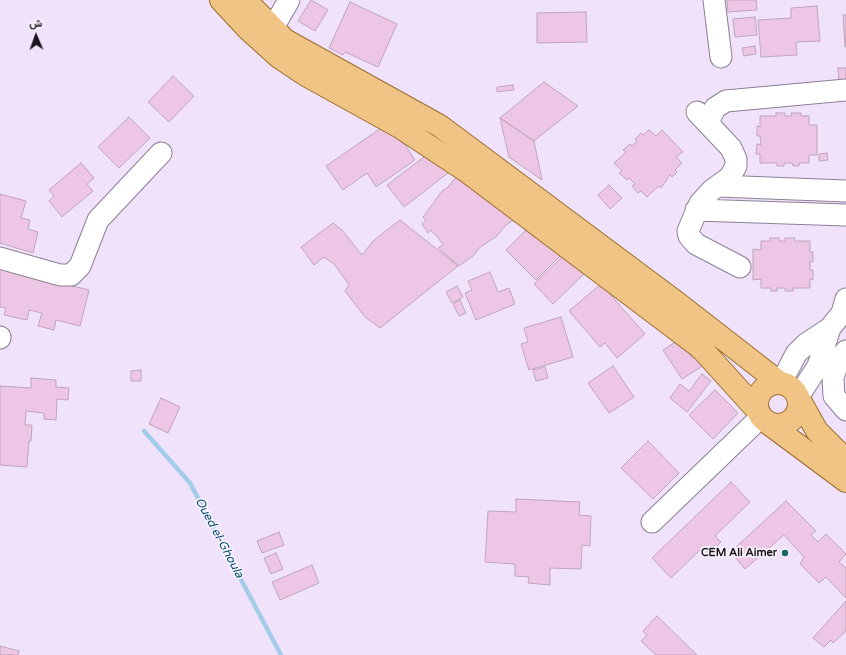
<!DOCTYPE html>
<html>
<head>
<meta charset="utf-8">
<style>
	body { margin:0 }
	#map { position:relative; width:846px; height:655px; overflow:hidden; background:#f1e2fc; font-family:"Varela Round",Vazirmatn,sans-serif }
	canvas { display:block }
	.north { position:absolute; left:16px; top:16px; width:40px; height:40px; -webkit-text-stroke:3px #f9f3fe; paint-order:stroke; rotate:358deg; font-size:11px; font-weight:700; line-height:16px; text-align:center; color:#1a151d }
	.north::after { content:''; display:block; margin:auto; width:14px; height:18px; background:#1a151d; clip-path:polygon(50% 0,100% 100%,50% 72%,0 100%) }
</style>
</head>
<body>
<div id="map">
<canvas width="846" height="655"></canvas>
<div class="north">ش</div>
</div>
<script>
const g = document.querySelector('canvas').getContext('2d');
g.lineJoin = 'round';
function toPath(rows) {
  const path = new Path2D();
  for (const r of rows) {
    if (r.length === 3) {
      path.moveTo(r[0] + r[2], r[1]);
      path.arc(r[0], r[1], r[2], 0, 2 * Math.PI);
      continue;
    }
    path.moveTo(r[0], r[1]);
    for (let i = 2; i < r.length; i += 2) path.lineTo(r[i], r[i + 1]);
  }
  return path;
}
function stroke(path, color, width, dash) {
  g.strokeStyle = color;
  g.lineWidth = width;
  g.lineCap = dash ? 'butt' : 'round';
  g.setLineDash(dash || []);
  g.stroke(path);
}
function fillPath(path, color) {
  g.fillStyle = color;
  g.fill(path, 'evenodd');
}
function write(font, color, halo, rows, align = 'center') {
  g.font = font + ' "Varela Round",sans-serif';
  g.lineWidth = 3.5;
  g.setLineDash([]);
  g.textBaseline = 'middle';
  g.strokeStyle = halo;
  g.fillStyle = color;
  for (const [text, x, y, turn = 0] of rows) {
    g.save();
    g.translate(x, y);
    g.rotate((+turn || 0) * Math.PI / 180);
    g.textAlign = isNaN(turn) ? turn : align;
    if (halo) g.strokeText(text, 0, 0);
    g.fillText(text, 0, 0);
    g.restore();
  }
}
const stream = toPath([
	[144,431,190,483,281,655]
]);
const building = toPath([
	[311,0,328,10,315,31,298,21,311,0],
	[727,0,756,0,757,10,728,12,727,0],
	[350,2,397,24,378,67,345,52,343,55,329,48,350,2],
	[817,6,820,41,796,42,797,55,761,57,758,20,791,18,791,8,817,6],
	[586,12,587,42,537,43,537,13,586,12],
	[843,15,846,15,846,47,845,47,843,15],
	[755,17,757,35,735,37,733,19,755,17],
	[755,46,756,54,744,56,742,48,755,46],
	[838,68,846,68,846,82,839,82,838,68],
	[173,76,194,96,169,122,148,102,173,76],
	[544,82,578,106,534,141,500,118,544,82],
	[513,85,514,90,497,92,497,87,513,85],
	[776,113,785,113,785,116,792,116,791,113,801,113,801,116,809,116,809,125,817,125,817,155,809,155,809,163,799,163,799,166,793,166,792,163,784,163,784,166,777,166,777,163,760,163,760,154,756,154,757,144,761,145,760,136,757,136,757,126,760,127,760,116,776,116,776,113],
	[129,117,150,138,119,168,98,147,129,117],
	[500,118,534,141,542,180,509,157,500,118],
	[390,122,415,160,376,187,367,173,343,190,326,166,390,122],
	[649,130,656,136,662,130,683,152,676,157,682,163,675,170,677,172,672,177,670,175,661,188,659,186,647,197,641,191,638,193,632,186,635,184,629,178,627,180,619,173,622,171,614,163,626,152,623,150,630,144,632,146,637,142,635,139,641,133,643,135,649,130],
	[432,151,448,173,404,207,387,185,432,151],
	[827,153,828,160,819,161,819,154,827,153],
	[81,163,94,178,87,184,93,191,62,217,49,201,54,196,49,190,81,163],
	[457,176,515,219,506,225,497,236,479,248,473,256,459,266,438,248,443,245,437,236,430,230,428,233,422,224,426,221,423,217,442,191,448,187,457,176],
	[609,185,622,198,610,209,598,195,609,185],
	[0,194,26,201,21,218,30,220,28,229,38,232,33,253,0,243,0,194],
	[400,220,458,266,380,328,365,317,345,291,349,285,334,264,324,257,314,265,301,247,333,223,342,230,362,255,373,241,400,220],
	[531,225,561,255,536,280,506,250,531,225],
	[770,238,779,238,779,241,785,241,785,238,795,238,794,241,810,241,810,252,813,252,813,262,810,261,810,270,813,270,813,280,810,279,810,288,793,288,793,291,785,291,785,288,777,288,777,291,771,291,771,288,761,288,761,279,753,280,753,249,761,250,761,241,770,241,770,238],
	[565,254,584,274,553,304,534,284,565,254],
	[0,262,43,279,89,290,80,326,56,320,54,330,38,326,42,313,29,310,27,320,4,315,6,308,0,307,0,262],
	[490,272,498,292,509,288,515,304,476,320,465,293,472,290,468,281,490,272],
	[601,284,645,334,617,358,605,343,600,347,569,311,601,284],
	[457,286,463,297,452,303,446,292,457,286],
	[460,300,466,313,459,316,453,304,460,300],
	[561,317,573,357,529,370,521,344,528,342,524,328,561,317],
	[680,339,692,358,698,355,704,365,682,379,663,350,680,339],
	[613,366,634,397,609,413,588,383,613,366],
	[545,367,548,378,536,381,533,370,545,367],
	[141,370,141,381,131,381,131,371,141,370],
	[702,374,711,381,687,412,670,398,680,384,689,391,702,374],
	[31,378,56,380,56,387,69,388,68,400,57,399,56,420,44,419,44,413,26,411,25,425,32,425,31,441,29,441,27,467,0,465,0,386,31,388,31,378],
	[715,390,738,413,713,439,689,415,715,390],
	[161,398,180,407,168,433,149,424,161,398],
	[648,441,679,473,653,499,621,468,648,441],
	[731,482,750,502,715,536,721,542,709,554,703,547,671,578,652,558,731,482],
	[516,499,580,502,579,515,591,516,590,546,582,545,581,569,550,568,550,585,528,583,529,577,515,576,515,564,485,562,488,511,516,512,516,499],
	[786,501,816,531,811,535,818,542,826,534,846,554,839,562,846,568,846,598,826,577,819,583,800,564,804,557,784,535,745,569,735,557,739,553,736,547,786,501],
	[279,532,284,545,262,553,257,541,279,532],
	[276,553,283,569,271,574,264,558,276,553],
	[312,565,319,583,280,600,272,582,312,565],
	[846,601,846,631,833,643,831,640,824,647,813,638,846,601],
	[657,616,697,655,656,655,641,641,647,635,643,631,657,616],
	[0,646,19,651,18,655,0,655,0,646]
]);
const minor = toPath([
	[714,0,721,57],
	[273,28,289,0],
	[697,112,731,148,736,159,736,166,730,177,712,190,700,203,688,231,689,236,696,244,740,267],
	[708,123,715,108,726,101,846,90],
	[718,186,846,191],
	[696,210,846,215],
	[0,258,60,275,71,275,80,266,98,220,161,153],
	[0,337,0,338],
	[846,351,839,359,833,378,834,396,846,410],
	[781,383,796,354,806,344,830,328,842,313,846,299],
	[798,397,818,366,830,328],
	[652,522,761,417]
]);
const major = toPath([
	[221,0,248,29,279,57,306,75,400,127,465,170,701,348,758,411],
	[245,0,285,40,440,126,676,302,780,383],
	[778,404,21],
	[798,397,817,431,846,460],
	[768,423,846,481]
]);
const markers = [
	[785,553,4,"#1b6763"]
];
const poiNames = [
	["CEM Ali Aimer",777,553]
];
const waterNames = [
	["Oued el-Ghoula",219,538,62]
];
stroke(stream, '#a3ccea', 4.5);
fillPath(building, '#eec6e5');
stroke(building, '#bea5b8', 1);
stroke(minor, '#8c7f96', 23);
stroke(major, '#9d6d2c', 24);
stroke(minor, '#fff', 21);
stroke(major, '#efc485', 22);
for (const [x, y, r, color] of markers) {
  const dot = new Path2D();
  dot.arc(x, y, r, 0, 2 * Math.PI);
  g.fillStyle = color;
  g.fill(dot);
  stroke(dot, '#f9f3fe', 1.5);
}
write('bold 11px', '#1a151d', '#f9f3fe', poiNames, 'right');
write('italic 12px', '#074f76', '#f9f3fe', waterNames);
</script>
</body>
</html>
